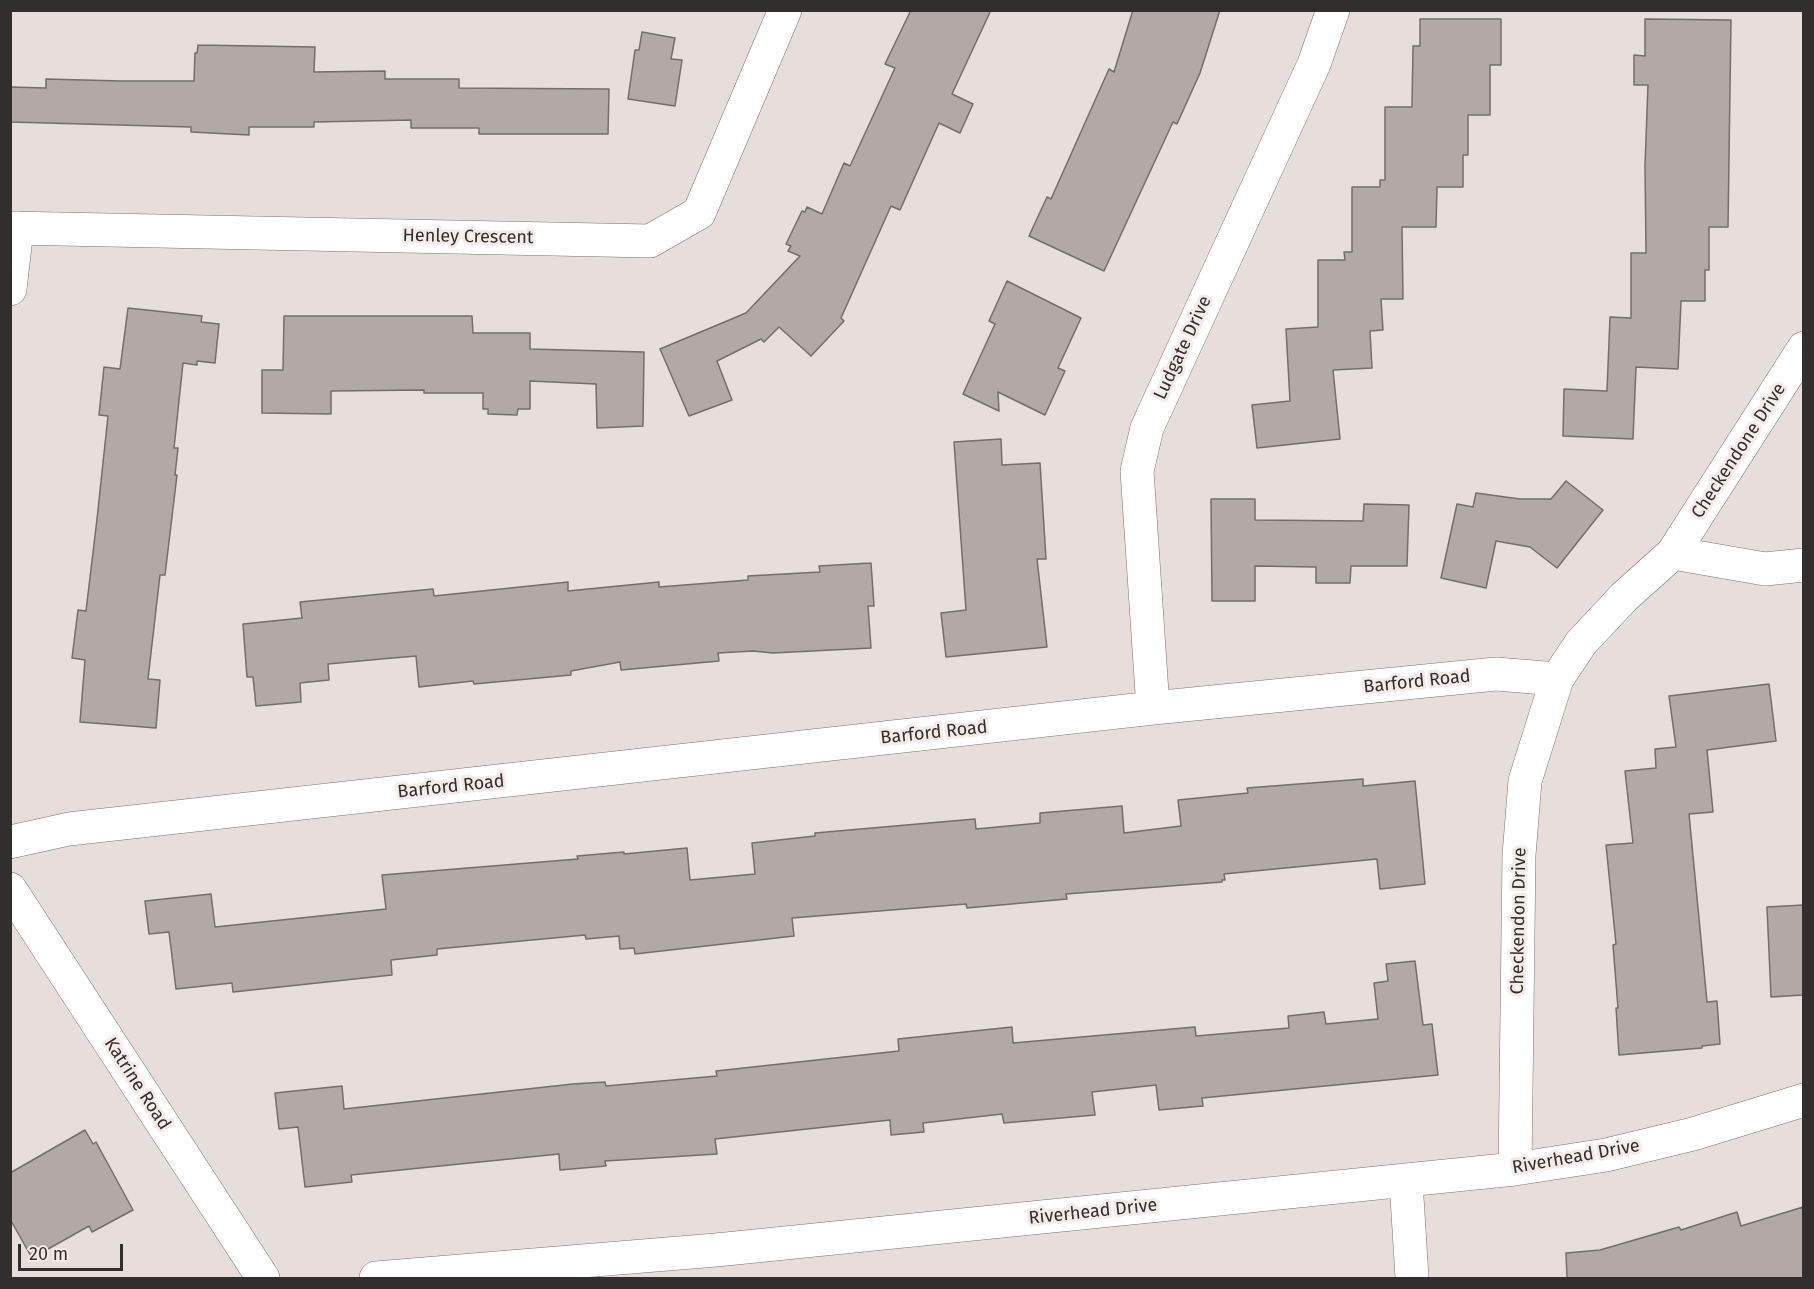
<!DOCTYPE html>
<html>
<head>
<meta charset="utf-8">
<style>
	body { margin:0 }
	#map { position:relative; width:1814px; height:1289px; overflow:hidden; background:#e7dedc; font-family:"Fira Sans",sans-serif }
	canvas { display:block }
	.frame { position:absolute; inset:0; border:12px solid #312e2d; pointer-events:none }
	.scale { position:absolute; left:18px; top:1244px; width:105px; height:27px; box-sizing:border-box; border:3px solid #312e2d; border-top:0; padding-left:8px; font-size:18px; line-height:21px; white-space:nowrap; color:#312e2d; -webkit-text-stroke:4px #f5ebe9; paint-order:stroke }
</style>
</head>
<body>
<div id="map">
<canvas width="1814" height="1289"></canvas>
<div class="frame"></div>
<div class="scale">20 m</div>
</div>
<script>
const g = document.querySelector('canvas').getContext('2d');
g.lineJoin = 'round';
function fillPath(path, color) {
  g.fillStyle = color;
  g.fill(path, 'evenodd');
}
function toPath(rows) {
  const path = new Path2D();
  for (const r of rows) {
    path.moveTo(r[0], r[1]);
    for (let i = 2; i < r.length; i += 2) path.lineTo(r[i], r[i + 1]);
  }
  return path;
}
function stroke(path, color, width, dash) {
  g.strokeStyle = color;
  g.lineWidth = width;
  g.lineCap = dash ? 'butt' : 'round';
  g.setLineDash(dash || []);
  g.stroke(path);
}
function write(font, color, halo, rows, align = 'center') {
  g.font = font + ' "Fira Sans",sans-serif';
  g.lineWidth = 6;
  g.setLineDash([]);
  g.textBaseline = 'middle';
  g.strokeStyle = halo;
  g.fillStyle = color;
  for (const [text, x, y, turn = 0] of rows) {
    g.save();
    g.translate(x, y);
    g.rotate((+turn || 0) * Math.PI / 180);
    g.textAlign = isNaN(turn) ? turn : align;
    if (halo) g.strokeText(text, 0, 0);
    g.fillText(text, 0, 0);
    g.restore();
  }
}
const building = toPath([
	[911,10,991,10,952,94,973,104,960,133,939,123,900,210,891,206,841,318,844,321,811,356,779,327,764,342,761,339,717,361,732,400,689,416,660,349,746,313,800,256,788,251,791,246,786,244,802,211,805,212,807,207,822,214,844,163,850,166,895,68,885,64,911,10],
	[1133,10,1220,10,1200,73,1177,124,1173,122,1104,271,1029,236,1047,197,1051,199,1109,69,1114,72,1133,10],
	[1420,19,1501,19,1501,65,1490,65,1490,115,1468,115,1468,155,1463,155,1463,187,1437,187,1436,227,1402,227,1403,299,1381,299,1383,330,1370,331,1372,368,1333,370,1340,439,1257,448,1252,405,1290,401,1286,329,1318,327,1318,260,1345,260,1344,252,1352,252,1352,187,1380,187,1380,180,1385,180,1385,107,1412,107,1413,46,1420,46,1420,19],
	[1645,19,1731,20,1728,227,1709,227,1709,270,1705,270,1705,301,1681,301,1678,369,1636,367,1633,439,1563,436,1564,389,1607,391,1610,317,1631,318,1631,253,1646,253,1645,165,1648,85,1634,85,1634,55,1645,56,1645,19],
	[642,32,675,38,671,59,682,60,675,106,628,99,635,50,639,50,642,32],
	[198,45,315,47,314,72,385,71,385,79,459,79,459,88,609,89,608,134,479,134,479,128,411,128,411,120,314,122,314,127,249,127,249,135,191,132,191,127,10,122,10,87,46,88,46,79,122,81,194,81,195,53,197,53,198,45],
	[1007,281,1081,318,1058,368,1065,371,1045,415,998,392,999,411,963,394,995,324,989,321,1007,281],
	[128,308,202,316,201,322,219,324,215,363,197,361,197,365,183,363,174,448,178,448,175,475,177,475,165,575,160,575,148,679,160,680,156,728,80,722,85,660,72,658,78,610,86,611,97,519,108,416,99,415,104,367,120,369,128,308],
	[284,316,472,316,473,333,530,333,530,349,644,352,643,426,597,428,596,384,530,381,530,409,518,409,517,415,488,414,488,409,483,409,483,393,424,393,424,390,331,391,331,414,262,413,262,370,283,370,284,316],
	[1001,439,1002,465,1040,463,1046,559,1037,559,1047,647,946,657,941,613,966,610,954,442,1001,439],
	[1566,481,1603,510,1557,568,1530,547,1496,541,1486,588,1441,578,1457,504,1473,507,1476,493,1520,499,1551,499,1566,481],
	[1211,499,1255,499,1255,520,1363,521,1364,504,1409,505,1407,566,1351,566,1350,583,1316,583,1316,567,1255,566,1255,601,1212,601,1211,499],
	[871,563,874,606,868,606,871,648,773,653,753,651,718,653,719,661,621,670,620,662,571,671,571,675,474,684,473,681,419,687,416,656,381,659,328,664,329,680,300,683,301,702,256,706,253,677,247,677,243,624,302,618,300,602,433,589,434,596,568,582,568,591,659,582,659,587,748,580,748,576,820,572,819,566,871,563],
	[1769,684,1776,741,1707,750,1713,812,1689,814,1707,1002,1717,1001,1720,1044,1702,1046,1702,1048,1619,1055,1616,1008,1618,1008,1613,945,1616,944,1606,845,1633,843,1625,771,1656,768,1655,749,1676,747,1669,696,1769,684],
	[1363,779,1363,786,1415,781,1425,884,1380,889,1377,859,1224,874,1225,880,1222,880,1222,882,1066,894,1067,899,967,908,966,904,792,918,794,936,635,954,634,948,620,949,619,936,586,939,585,935,437,949,437,955,391,960,392,975,233,992,232,983,176,989,169,932,149,934,145,901,211,894,215,927,386,909,382,875,578,859,577,856,624,852,624,854,687,848,690,880,755,874,752,843,815,836,815,833,975,819,976,829,1040,823,1040,813,1122,806,1124,833,1181,826,1178,800,1248,793,1247,788,1363,779],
	[1803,905,1803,995,1771,997,1767,907,1803,905],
	[1415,961,1423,1025,1432,1024,1438,1075,1202,1098,1203,1106,1159,1110,1156,1085,1092,1092,1095,1115,1004,1123,1002,1114,923,1123,924,1132,891,1135,890,1120,715,1139,717,1154,605,1161,606,1166,560,1170,559,1154,351,1175,352,1182,305,1187,298,1127,279,1129,275,1093,342,1086,344,1109,573,1084,605,1082,606,1086,717,1076,716,1071,899,1051,898,1039,1012,1027,1013,1043,1195,1027,1196,1036,1289,1028,1288,1016,1324,1012,1326,1024,1378,1019,1374,983,1388,981,1386,964,1415,961],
	[85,1130,93,1144,96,1142,133,1210,92,1232,89,1226,32,1258,10,1219,10,1173,85,1130],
	[1803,1207,1803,1278,1567,1278,1566,1253,1600,1250,1679,1227,1681,1230,1737,1212,1741,1226,1803,1207]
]);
const minor = toPath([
	[10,228,650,241,699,213,785,10],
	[10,289,17,228],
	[1673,553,1804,348],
	[1153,708,1137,471,1147,428,1314,64,1333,10],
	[10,842,69,829,1153,708,1496,674,1557,679,1581,643,1624,597,1673,553,1765,569,1804,565],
	[10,889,263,1278],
	[1515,1169,1519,855,1525,781,1557,679],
	[1406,1181,1412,1278],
	[376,1278,716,1250,1515,1169,1606,1155,1693,1134,1804,1100]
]);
const streetNames = [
	["Henley Crescent",468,237,1],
	["Ludgate Drive",1183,348,-65],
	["Checkendone Drive",1739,451,-57],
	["Barford Road",1417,682,-6],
	["Barford Road",934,733,-6],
	["Barford Road",451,787,-6],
	["Checkendon Drive",1519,921,-89],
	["Katrine Road",137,1084,57],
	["Riverhead Drive",1576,1157,-10],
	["Riverhead Drive",1093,1212,-6]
];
fillPath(building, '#b2a9a7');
stroke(building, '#756d6b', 1.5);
stroke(minor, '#7b7370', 34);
stroke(minor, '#fff', 33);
write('18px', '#312e2d', '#f5ebe9', streetNames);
</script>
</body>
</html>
